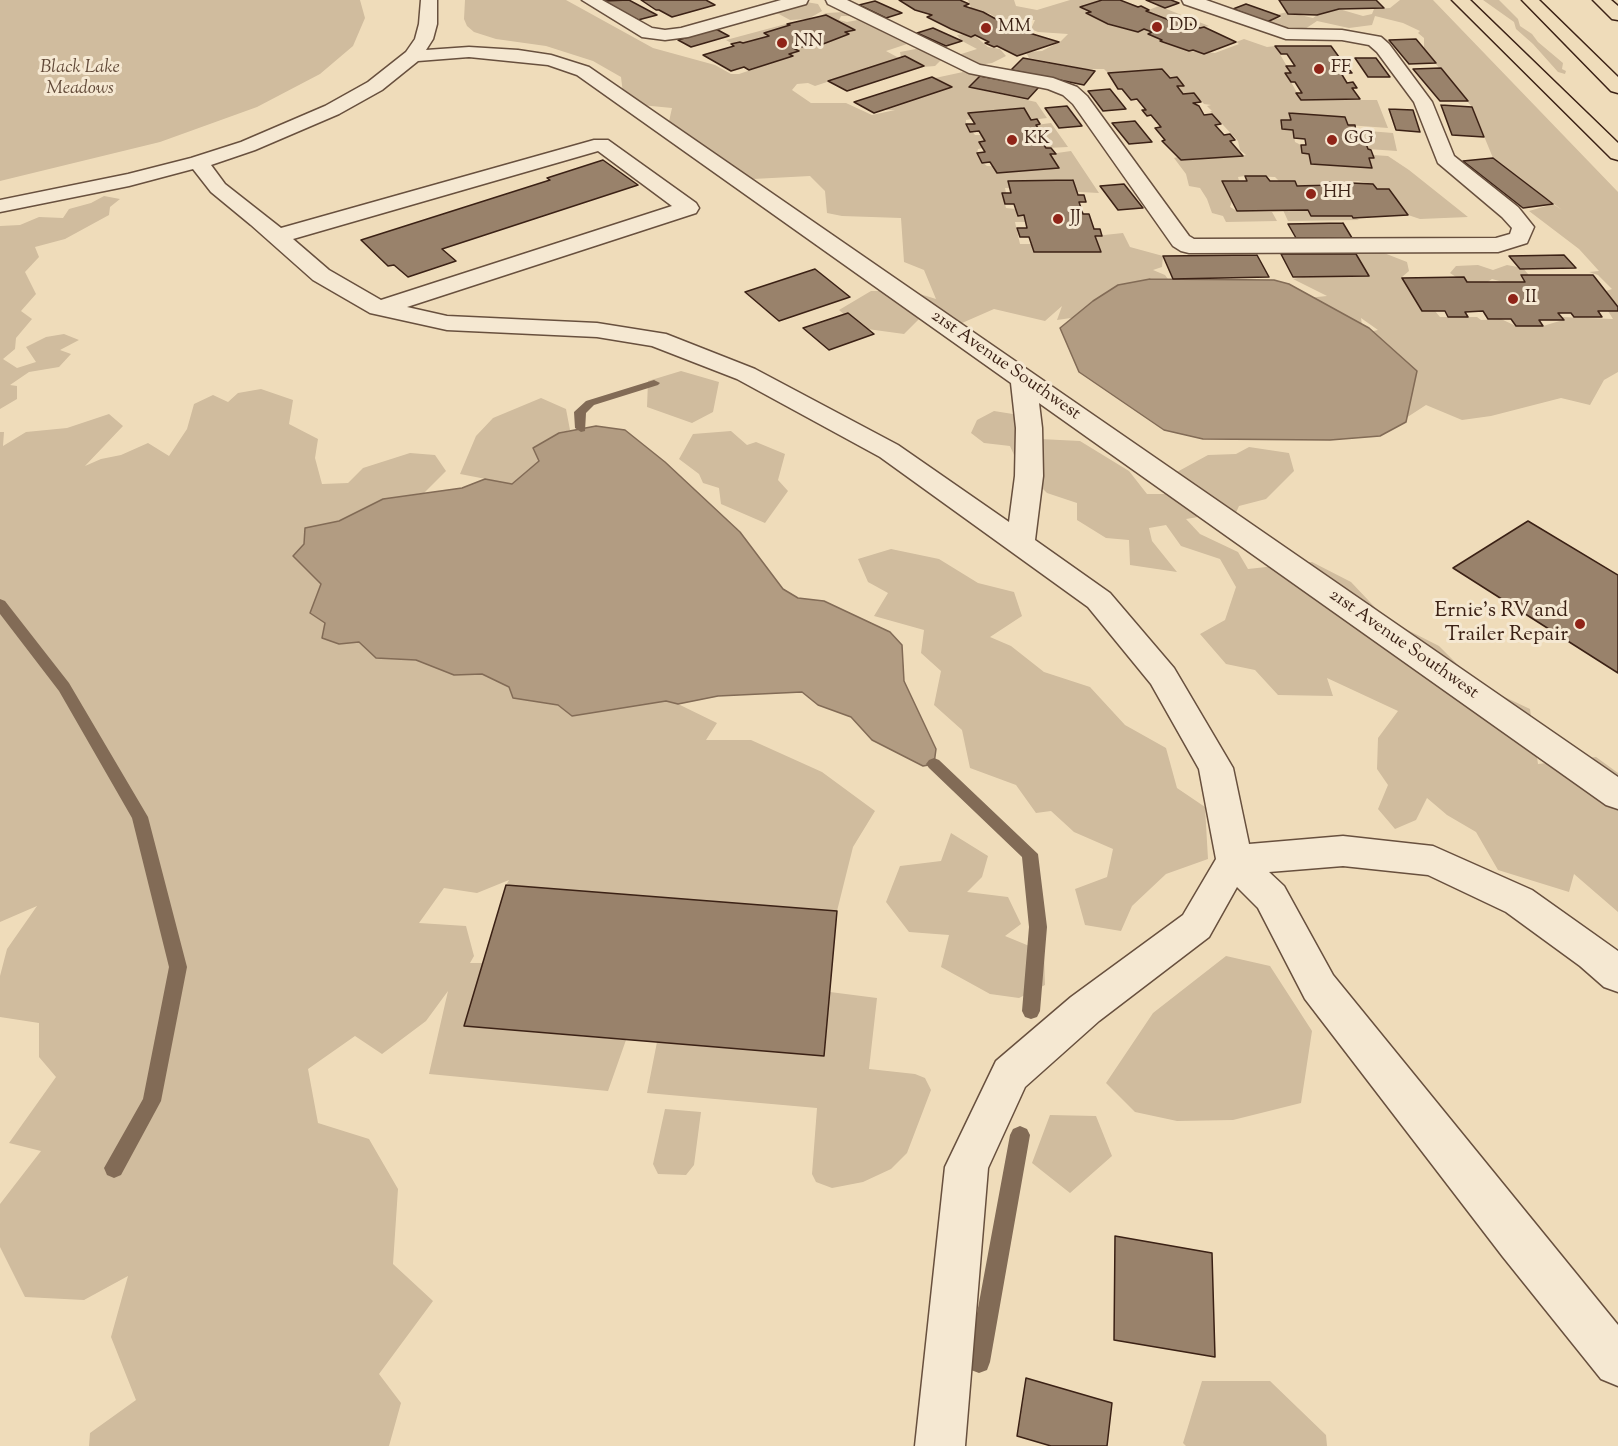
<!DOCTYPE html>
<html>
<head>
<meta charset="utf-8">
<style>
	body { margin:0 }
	canvas { display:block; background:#efdcba }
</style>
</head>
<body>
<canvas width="1618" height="1446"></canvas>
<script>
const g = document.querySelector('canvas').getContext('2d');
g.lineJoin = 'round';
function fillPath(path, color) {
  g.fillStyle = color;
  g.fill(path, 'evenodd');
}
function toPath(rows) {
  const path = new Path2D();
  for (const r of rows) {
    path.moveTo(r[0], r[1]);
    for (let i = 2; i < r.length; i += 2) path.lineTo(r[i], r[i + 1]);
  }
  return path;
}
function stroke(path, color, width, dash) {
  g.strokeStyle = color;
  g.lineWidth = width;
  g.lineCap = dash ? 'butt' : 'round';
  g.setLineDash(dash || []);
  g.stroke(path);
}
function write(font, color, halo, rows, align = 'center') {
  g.font = font + ' "Sorts Mill Goudy",serif';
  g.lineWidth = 6;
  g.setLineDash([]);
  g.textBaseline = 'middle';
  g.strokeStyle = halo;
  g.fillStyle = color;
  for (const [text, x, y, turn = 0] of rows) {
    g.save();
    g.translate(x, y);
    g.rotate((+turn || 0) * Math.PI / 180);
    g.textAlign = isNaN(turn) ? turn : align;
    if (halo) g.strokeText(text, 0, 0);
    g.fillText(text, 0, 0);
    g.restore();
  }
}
const green = toPath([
	[0,0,360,0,365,18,353,46,320,74,257,107,160,142,0,181],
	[465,0,566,0,653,48,715,65,731,74,739,74,792,56,789,54,798,51,793,48,823,44,848,35,845,32,854,29,826,15,818,17,826,13,845,12,850,16,841,16,839,20,847,22,858,20,907,44,886,51,899,58,815,86,808,83,797,84,792,90,811,103,846,103,872,115,895,110,883,110,952,87,935,78,963,72,980,76,969,87,1036,102,1047,118,1031,120,1023,108,968,113,972,119,966,120,966,124,975,135,982,135,985,141,980,142,983,148,978,149,977,153,982,162,987,166,1059,168,1050,154,1071,151,1099,193,1005,188,1006,193,1002,193,1006,208,1016,209,1018,215,1024,215,1026,222,1015,222,1020,244,1031,244,1033,251,1100,252,1095,236,1123,233,1130,247,1163,256,1162,267,1153,270,1165,275,1176,290,1078,317,1057,320,1062,306,1045,321,994,309,962,323,919,319,904,334,860,328,839,310,871,291,910,291,936,299,924,270,904,262,901,218,842,216,827,213,825,191,810,176,753,179,705,165,694,138,668,126,672,108,641,105,623,93,621,77,593,61,546,46,496,39,474,32,467,26,464,19],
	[794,0,818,4,822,11,808,19,790,20,777,13,776,4],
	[968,0,1014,0,1016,6,1037,10,1070,0,1106,0,1087,14,1124,29,1129,28,1138,32,1144,29,1152,32,1149,34,1162,40,1161,41,1189,51,1215,53,1239,44,1236,42,1244,39,1267,47,1275,46,1291,73,1286,73,1301,100,1377,100,1388,128,1348,125,1345,117,1290,113,1291,120,1281,120,1282,129,1293,130,1295,142,1301,145,1302,153,1309,154,1311,163,1371,168,1369,158,1373,158,1373,155,1388,156,1409,170,1468,217,1420,219,1408,215,1390,189,1377,189,1373,184,1358,181,1297,186,1295,181,1279,181,1275,177,1245,176,1238,177,1239,181,1230,207,1237,211,1272,212,1277,221,1226,222,1223,216,1212,213,1207,199,1200,188,1189,186,1186,174,1174,158,1178,157,1181,160,1246,155,1240,150,1238,141,1210,111,1212,111,1207,106,1211,105,1204,104,1194,93,1183,94,1177,86,1184,85,1177,77,1170,78,1162,69,1108,73,1104,69,1086,69,1029,58,1026,52,1042,51,1061,41,1068,34,1038,32,1031,29,1035,20,998,19,990,14,971,8],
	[1400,0,1433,0,1618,192,1618,307,1606,291,1612,289,1598,275,1589,272,1599,271,1579,249,1529,211,1553,204,1562,210,1493,158,1472,107,1424,50,1424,38,1418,33,1420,31,1403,23,1375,16,1372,25,1349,28,1317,21,1302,31,1279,29,1265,24,1268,20,1281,18,1279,14,1287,12,1313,18,1320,13,1339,9,1363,16,1372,14,1374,9,1390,8],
	[1483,0,1499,0,1518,19,1520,26,1532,34,1538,42,1563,63,1562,69,1566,71,1565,74,1558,72,1533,44,1516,29,1514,22],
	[1159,6,1209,26,1200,28,1175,18,1169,20,1146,11],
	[797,21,788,24,790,25,765,33,769,36,743,43,740,42,733,44,726,40],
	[965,34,975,36,988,47,1000,49,1006,56,992,63,972,66,955,56,977,49,962,41,957,35],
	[921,48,931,50,941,60,935,66,923,67,905,56,901,57,900,52],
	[1051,123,1068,147,1046,148,1039,138,1044,137,1036,125],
	[1356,130,1393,133,1397,151,1368,149,1365,141,1353,139,1350,131],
	[104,196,120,199,110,207,109,215,65,239,35,247,39,257,25,272,36,294,21,311,32,319,16,338,15,349,3,359,17,368,36,362,26,347,46,337,64,334,79,340,60,350,71,354,59,367,29,372,10,385,17,386,17,399,0,409,0,226,20,225,39,217,63,218,69,209,91,203],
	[1283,210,1308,210,1312,216,1352,216,1359,220,1288,221],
	[1384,253,1407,262,1409,271,1402,277,1422,311,1435,311,1440,317,1477,317,1481,320,1501,319,1516,326,1543,326,1563,320,1561,317,1613,319,1608,311,1618,311,1618,372,1604,380,1590,405,1561,398,1491,416,1462,420,1426,405,1406,418,1369,332,1378,330,1361,318,1362,325,1307,298,1327,296,1293,279,1303,277,1368,276,1356,254],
	[1478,265,1493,270,1507,265,1523,268,1528,274,1532,284,1510,284,1492,279,1483,285,1462,281,1450,273,1456,266],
	[681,371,719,382,713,412,692,423,647,407,648,381],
	[261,389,293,400,289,424,318,439,315,458,322,484,348,483,363,468,410,453,435,455,446,471,424,493,383,499,339,521,305,528,304,544,321,584,310,613,325,623,339,644,359,642,376,658,416,660,454,675,482,674,509,687,513,698,558,705,572,716,666,701,678,704,717,723,706,740,751,740,822,772,875,811,853,847,837,911,506,885,509,880,477,893,444,888,419,923,466,926,474,956,470,963,483,963,464,1026,626,1040,608,1091,429,1074,448,991,426,1021,382,1054,355,1036,308,1069,318,1123,369,1139,398,1189,393,1264,433,1301,379,1374,401,1403,389,1446,89,1446,90,1433,136,1400,111,1337,128,1276,84,1300,25,1297,0,1247,0,1204,41,1151,9,1143,56,1077,39,1057,39,1023,0,1017,0,976,7,949,37,906,0,922,0,432,4,432,3,446,26,432,67,428,109,414,123,426,85,466,101,459,121,455,148,443,169,456,187,429,194,404,213,395,228,402,238,393],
	[541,398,566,409,570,430,559,433,533,449,539,461,512,484,460,474,476,436,493,418],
	[994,411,1019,415,1040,439,1080,441,1129,471,1147,494,1171,494,1177,472,1208,455,1236,454,1249,447,1289,453,1294,471,1266,499,1239,506,1233,519,1204,516,1186,519,1200,534,1238,552,1248,569,1312,562,1351,582,1386,619,1439,646,1477,684,1530,709,1538,764,1596,757,1618,773,1618,912,1574,874,1569,892,1498,870,1476,832,1447,815,1427,798,1416,820,1395,829,1378,809,1388,785,1377,769,1378,738,1398,711,1327,678,1333,696,1278,695,1255,670,1226,664,1200,634,1225,620,1236,587,1220,559,1181,546,1166,525,1149,528,1152,541,1177,572,1130,565,1129,540,1106,538,1077,520,1077,503,1047,493,1018,464,1010,446,984,443,971,433,977,420],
	[731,431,747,445,756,442,785,454,778,480,788,491,765,523,721,504,719,488,703,483,699,474,679,459,693,434],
	[891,549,939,559,978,583,1014,592,1022,616,990,637,1011,646,1044,672,1090,687,1125,725,1166,748,1177,788,1205,807,1208,859,1166,874,1132,906,1121,931,1085,925,1075,889,1107,877,1113,849,1074,832,1051,811,1036,813,1016,785,970,768,962,730,934,705,941,671,921,653,924,630,874,616,888,593,868,582,858,559],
	[951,833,988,856,982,877,967,892,1008,897,1021,924,1005,936,1044,952,1045,985,1019,998,990,994,941,967,949,935,909,932,886,902,900,866,941,861],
	[1226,956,1270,966,1312,1031,1301,1103,1233,1120,1177,1121,1135,1112,1106,1083,1153,1013],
	[830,992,877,998,869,1069,915,1074,925,1078,931,1090,907,1153,891,1169,863,1182,832,1188,816,1182,812,1174,817,1108,647,1093,657,1042,824,1056],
	[665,1109,701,1112,694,1165,686,1175,658,1174,653,1164],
	[1050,1115,1096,1116,1112,1156,1070,1193,1032,1163],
	[1202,1381,1270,1381,1326,1435,1327,1446,1186,1446,1183,1443]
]);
const water = toPath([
	[1150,279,1274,280,1289,284,1369,328,1417,371,1406,422,1380,436,1330,440,1203,439,1164,430,1079,372,1060,328,1093,301,1118,285,1150,279],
	[596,426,625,430,665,462,740,532,783,589,798,598,824,601,890,632,902,645,904,681,936,749,934,764,923,766,872,740,851,717,818,705,802,692,718,696,678,704,666,701,572,716,558,705,513,698,509,687,482,674,454,675,416,660,376,658,359,642,339,644,322,638,325,623,310,613,321,584,293,556,304,544,305,528,339,521,383,499,462,488,485,479,512,484,539,461,533,448,559,433,596,426]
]);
const stream = toPath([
	[654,380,660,383,658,385,594,405,586,413,585,431,581,432,575,428,574,412,586,401,654,380],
	[0,599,5,601,69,683,148,817,187,967,161,1101,121,1175,114,1178,107,1175,104,1168,143,1099,169,967,132,818,59,691,0,614,0,599],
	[934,758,939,760,1038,854,1047,927,1040,1011,1037,1017,1031,1019,1025,1017,1022,1011,1029,927,1022,857,929,768,926,764,929,760,934,758],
	[1020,1126,1027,1129,1030,1135,990,1362,987,1370,979,1373,971,1370,968,1362,1010,1135,1013,1129,1020,1126]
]);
const building = toPath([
	[629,0,657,15,638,20,603,1,629,0],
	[641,0,706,0,715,5,672,17,659,10,656,10,641,0],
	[899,0,960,0,969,4,964,6,983,12,1005,24,1013,21,1026,27,1020,29,1026,32,1059,42,1017,56,997,46,994,47,985,43,989,42,975,35,971,37,951,29,927,17,932,15,915,10,899,0],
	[1102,0,1120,0,1138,7,1141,6,1149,10,1146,11,1169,20,1175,18,1200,28,1204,27,1236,42,1204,54,1193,50,1189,51,1160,41,1162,40,1148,34,1152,32,1144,29,1138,32,1108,24,1086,13,1091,12,1080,7,1102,0],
	[1146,0,1171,0,1179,3,1165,8,1146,0],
	[1279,0,1376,0,1384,8,1339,9,1317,15,1288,14,1279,0],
	[875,1,902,13,886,18,859,5,875,1],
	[1246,4,1280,16,1267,22,1233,9,1246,4],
	[826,15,855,30,845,32,849,34,823,44,793,48,799,51,789,54,793,56,749,70,744,67,731,71,703,55,734,46,731,44,740,42,743,43,769,36,764,33,790,25,787,24,826,15],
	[933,28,962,41,946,46,917,33,933,28],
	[716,29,729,36,691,47,678,40,716,29],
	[1416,39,1436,63,1409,64,1389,40,1416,39],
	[1275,46,1331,46,1339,57,1344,57,1348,63,1344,63,1352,73,1341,73,1347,83,1353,82,1357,88,1352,88,1360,99,1301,100,1296,93,1302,93,1295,82,1291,82,1285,73,1291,73,1286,66,1295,66,1287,54,1281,54,1275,46],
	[905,56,924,66,847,91,828,81,905,56],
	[1023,58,1095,71,1084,85,1011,70,1023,58],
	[1355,58,1376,58,1390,77,1368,77,1355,58],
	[1441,68,1468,101,1440,101,1413,69,1441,68],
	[1162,69,1170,78,1177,77,1184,86,1177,86,1183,94,1194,93,1201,102,1193,103,1199,106,1204,115,1212,114,1221,124,1215,125,1224,135,1230,134,1235,140,1230,141,1243,156,1181,160,1162,141,1165,140,1155,128,1161,127,1151,115,1147,116,1142,110,1146,110,1137,99,1131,100,1122,89,1118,89,1108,73,1162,69],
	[980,76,1039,87,1028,99,969,87,980,76],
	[932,77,952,87,874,113,854,102,932,77],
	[1110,89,1126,109,1103,111,1088,91,1110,89],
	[1441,105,1472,107,1484,137,1452,135,1441,105],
	[1067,106,1082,126,1059,128,1045,108,1067,106],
	[1024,108,1031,120,1037,119,1040,124,1036,125,1044,137,1039,138,1046,148,1051,148,1056,154,1050,154,1059,168,997,173,990,162,982,163,977,153,985,152,979,142,985,141,979,131,970,132,966,124,975,124,968,113,1024,108],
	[1389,109,1413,110,1420,132,1396,130,1389,109],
	[1289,113,1345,117,1348,125,1355,125,1356,132,1350,131,1353,139,1365,141,1368,149,1371,150,1374,158,1369,158,1372,168,1311,164,1309,154,1302,153,1301,145,1306,145,1305,139,1294,138,1293,130,1282,129,1281,120,1291,120,1289,113],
	[1135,121,1152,142,1129,144,1112,123,1135,121],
	[1493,158,1544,197,1553,204,1523,208,1463,161,1493,158],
	[603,160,638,185,442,249,456,261,408,277,394,265,388,266,361,240,550,180,547,178,603,160],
	[1245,176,1266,176,1270,181,1295,181,1297,186,1331,185,1329,182,1373,184,1377,189,1389,189,1408,215,1353,218,1352,216,1311,216,1308,210,1237,211,1222,181,1247,181,1245,176],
	[1073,180,1078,195,1084,195,1086,202,1079,202,1083,214,1089,214,1094,229,1100,229,1102,236,1095,236,1101,252,1034,252,1029,237,1020,237,1017,228,1027,228,1024,215,1018,216,1014,204,1005,204,1002,193,1011,193,1008,181,1073,180],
	[1124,184,1143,208,1142,208,1118,210,1100,186,1124,184],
	[1343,223,1352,238,1296,238,1288,224,1343,223],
	[1281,254,1356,254,1369,276,1293,277,1281,254],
	[1257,255,1269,277,1173,279,1163,256,1257,255],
	[1564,255,1576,268,1520,269,1509,256,1564,255],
	[815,269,850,297,779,321,745,292,815,269],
	[1521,275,1593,275,1618,307,1618,311,1598,311,1602,317,1574,317,1571,313,1558,313,1564,320,1539,320,1543,326,1516,326,1511,319,1488,319,1483,311,1465,312,1468,317,1448,317,1445,311,1422,311,1402,278,1464,277,1467,282,1525,282,1521,275],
	[848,313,874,334,829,350,803,328,848,313],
	[1528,521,1618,575,1618,673,1453,568,1528,521],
	[506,885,837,911,824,1056,464,1026,506,885],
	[1115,1236,1212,1253,1215,1357,1114,1340,1115,1236],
	[1026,1378,1112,1403,1107,1446,1051,1446,1017,1436,1026,1378]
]);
const minor = toPath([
	[421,0,437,0,437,24,433,39,426,50,469,47,518,50,551,55,589,67,1618,777,1618,809,1606,805,1039,403,1042,428,1043,476,1035,540,1110,593,1174,668,1233,768,1249,844,1343,836,1433,846,1532,890,1618,951,1618,992,1604,987,1580,966,1506,912,1428,875,1343,866,1269,872,1284,886,1333,975,1618,1325,1618,1386,1601,1379,1503,1257,1305,999,1258,908,1237,887,1209,937,1099,1021,1025,1087,988,1168,965,1446,915,1446,945,1167,996,1061,1071,997,1183,915,1216,859,1199,769,1151,684,1088,607,880,457,737,379,652,346,597,337,447,330,370,313,313,280,251,225,211,192,193,169,129,186,0,212,0,200,128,174,191,158,241,142,325,106,368,82,406,52,415,39,419,24,421,0],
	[469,57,548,65,577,75,1011,383,1016,428,1015,476,1009,522,898,445,755,369,666,334,597,323,447,316,407,307,696,213,699,208,696,203,608,140,594,140,281,228,225,184,211,165,255,150,339,114,382,90,418,61,469,57],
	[598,151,672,206,381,300,329,270,293,239,598,151],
	[582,0,602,0,652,28,665,30,681,28,781,0,808,0,806,4,688,37,665,40,642,37,582,0],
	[826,0,847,0,980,65,1053,78,1077,87,1087,96,1189,236,1194,239,1496,238,1510,234,1512,228,1502,217,1438,163,1414,102,1377,52,1369,45,1342,40,1286,39,1184,4,1182,0,1206,0,1288,29,1342,30,1381,37,1389,44,1432,102,1454,156,1518,207,1534,227,1527,243,1498,252,1189,253,1181,251,1173,246,1073,104,1063,95,1048,89,969,73,828,4,826,0]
]);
const highway = toPath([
	[1452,0,1470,0,1618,143,1618,160,1611,158,1452,0],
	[1522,0,1539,0,1618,77,1618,93,1611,91,1522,0],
	[1593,0,1611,0,1618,6,1618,20,1612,19,1593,0]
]);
const markers = [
	[1157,27,6,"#8f2418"],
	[986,28,6,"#8f2418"],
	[782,43,6,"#8f2418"],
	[1319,69,6,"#8f2418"],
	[1012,140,6,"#8f2418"],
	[1332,140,6,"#8f2418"],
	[1311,194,6,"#8f2418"],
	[1058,219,6,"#8f2418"],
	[1513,299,6,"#8f2418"],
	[1580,624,6,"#8f2418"]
];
const farPoinames = [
	["DD",1169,27],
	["MM",998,28],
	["NN",794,43],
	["FF",1331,69],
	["KK",1024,140],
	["GG",1344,140],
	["HH",1323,194],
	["JJ",1070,219],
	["II",1525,299]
];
const farParknames = [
	["Black Lake",80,69],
	["Meadows",80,90]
];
const farStreetnames = [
	["21st Avenue Southwest",1005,366,35],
	["21st Avenue Southwest",1403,645,35]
];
const poiNames = [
	["Ernie's RV and",1568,612],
	["Trailer Repair",1568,636]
];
fillPath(green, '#d0bc9e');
fillPath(water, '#b29c82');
stroke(water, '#826b56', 1.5);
fillPath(stream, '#826b56');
fillPath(building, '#99826b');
stroke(building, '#3b2115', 1.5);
stroke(minor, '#68503e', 3);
stroke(highway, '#3b2115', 3);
fillPath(minor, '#f5e8d2');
fillPath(highway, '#efdcba');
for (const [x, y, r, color] of markers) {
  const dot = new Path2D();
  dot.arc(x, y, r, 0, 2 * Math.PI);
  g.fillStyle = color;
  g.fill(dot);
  stroke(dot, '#f5e8d2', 2);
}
write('18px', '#3b2115', '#f5e8d2', farPoinames, 'left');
write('italic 18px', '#604837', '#f5e8d2', farParknames);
write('18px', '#3b2115', '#f5e8d2', farStreetnames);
write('21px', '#3b2115', '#f5e8d2', poiNames, 'right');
</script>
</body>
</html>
